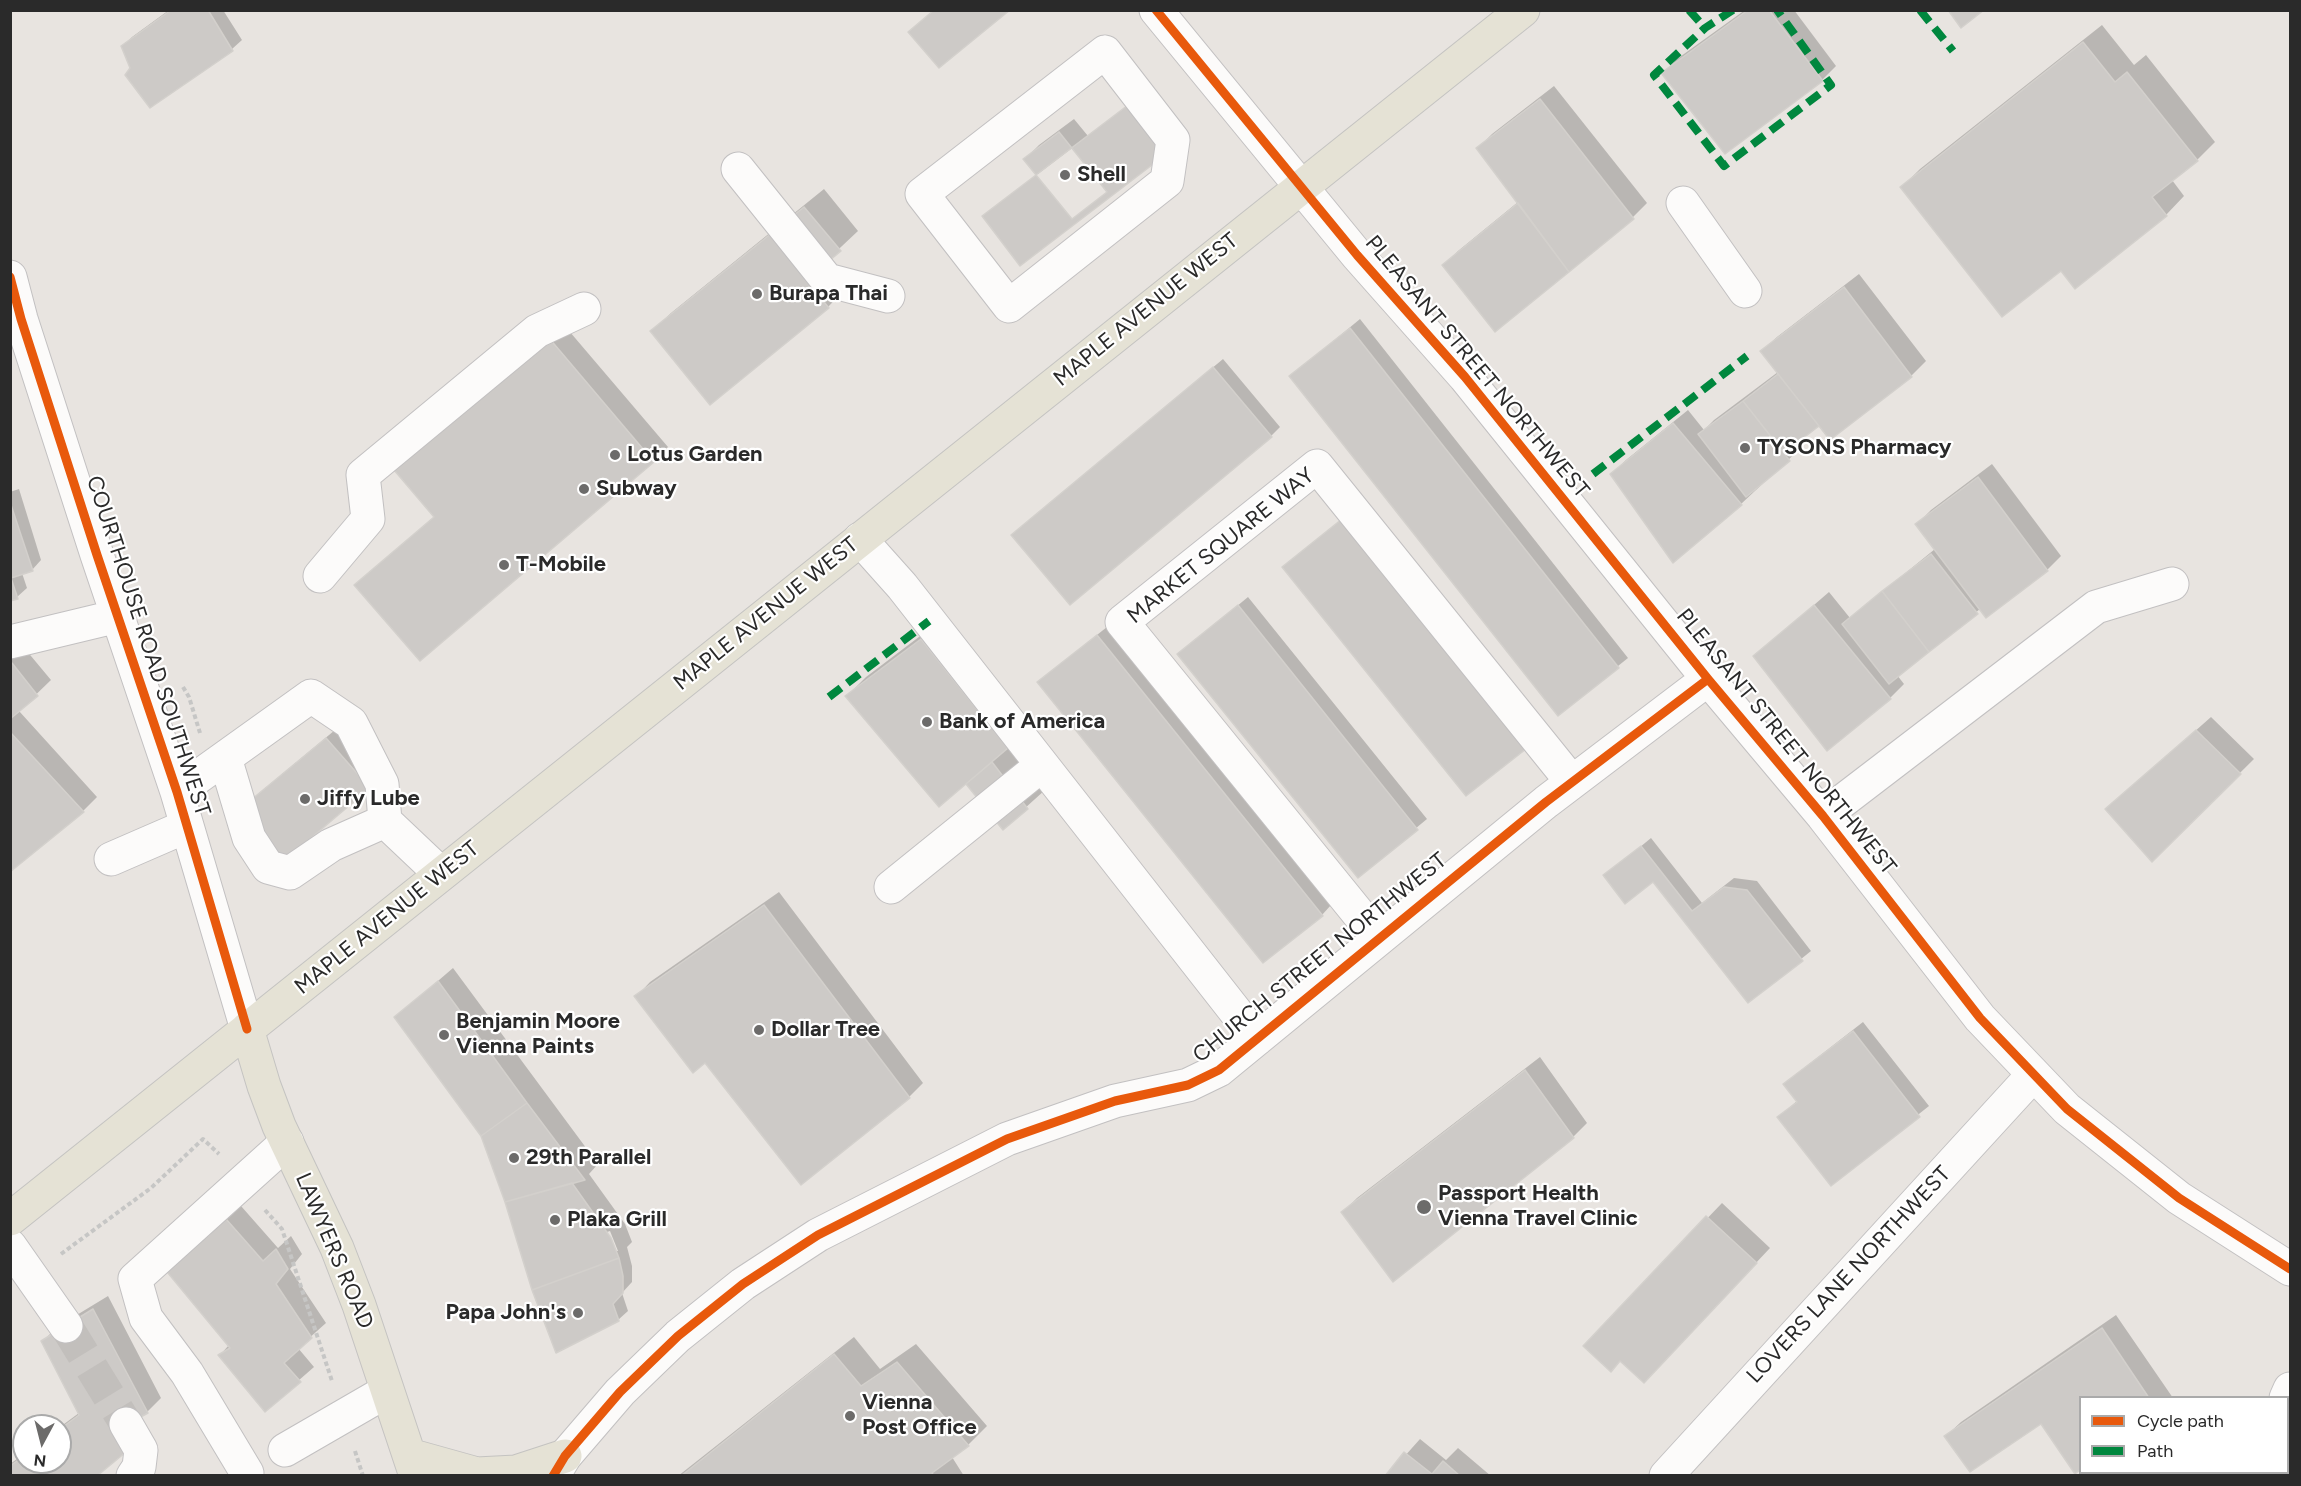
<!DOCTYPE html>
<html>
<head>
<meta charset="utf-8">
<style>
	body { margin:0 }
	#map { position:relative; width:2301px; height:1486px; overflow:hidden; background:#e8e4e0; font-family:Figtree,sans-serif }
	canvas { display:block }
	.frame { position:absolute; inset:0; border:12px solid #2a2a2a; pointer-events:none }
	.legend { position:absolute; left:2079px; top:1396px; width:210px; height:78px; box-sizing:border-box; background:#fff; border:2px solid #aaa; margin:0; padding:8px 10px; list-style:none; font-size:18px; color:#2a2a2a }
	.legend li { display:flex; align-items:center; gap:12px; height:30px }
	.legend b { width:30px; border:2px solid #aaa }
	.north { position:absolute; left:12px; top:1414px; width:60px; height:60px; box-sizing:border-box; background:#fff; border:2px solid #aaa; border-radius:50%; rotate:187deg; font-size:16px; font-weight:700; line-height:24px; text-align:center; color:#2a2a2a }
	.north::after { content:''; display:block; margin:auto; width:21px; height:27px; background:#6c6b6a; clip-path:polygon(50% 0,100% 100%,50% 72%,0 100%) }
</style>
</head>
<body>
<div id="map">
<canvas width="2301" height="1486"></canvas>
<div class="frame"></div>
<ul class="legend">
<li><b style="height:8px;background:#e8590c"></b>Cycle path</li>
<li><b style="height:8px;background:#00873e"></b>Path</li>
</ul>
<div class="north">N</div>
</div>
<script>
const g = document.querySelector('canvas').getContext('2d');
g.lineJoin = 'round';
function fillPath(path, color) {
  g.fillStyle = color;
  g.fill(path, 'evenodd');
}
function toPath(rows) {
  const path = new Path2D();
  for (const r of rows) {
    path.moveTo(r[0], r[1]);
    for (let i = 2; i < r.length; i += 2) path.lineTo(r[i], r[i + 1]);
  }
  return path;
}
function stroke(path, color, width, dash) {
  g.strokeStyle = color;
  g.lineWidth = width;
  g.lineCap = dash ? 'butt' : 'round';
  g.setLineDash(dash || []);
  g.stroke(path);
}
function write(font, color, halo, rows, align = 'center') {
  g.font = font + ' Figtree,sans-serif';
  g.lineWidth = 4.5;
  g.setLineDash([]);
  g.textBaseline = 'middle';
  g.strokeStyle = halo;
  g.fillStyle = color;
  for (const [text, x, y, turn = 0] of rows) {
    g.save();
    g.translate(x, y);
    g.rotate((+turn || 0) * Math.PI / 180);
    g.textAlign = isNaN(turn) ? turn : align;
    if (halo) g.strokeText(text, 0, 0);
    g.fillText(text, 0, 0);
    g.restore();
  }
}
const shadow = toPath([
	[169,10,223,10,242,40,232,49,151,106,123,46,132,37],
	[1745,10,1794,10,1836,66,1822,80,1663,73,1677,59],
	[2102,25,2134,65,2146,55,2215,142,2197,160,2172,180,2184,196,2166,215,1902,187,1920,169],
	[1554,86,1647,203,1633,217,1495,330,1444,265,1458,251,1518,202,1478,148,1492,134],
	[1074,119,1088,136,1038,174,1025,159,1039,145],
	[824,189,858,231,825,262,846,288,828,307,710,403,652,331,671,313],
	[1859,274,1926,361,1911,376,1830,438,1819,424,1798,440,1803,446,1741,504,1612,474,1626,460,1688,410,1704,430,1714,420,1778,372,1762,351,1777,337],
	[1360,319,1628,658,1558,714,1291,376],
	[564,325,668,447,420,659,356,585,435,516],
	[1223,359,1280,427,1271,436,1023,526],
	[1992,464,2061,556,2047,570,1986,616,1980,609,1897,675,1904,684,1890,698,1755,656,1829,592,1850,618,1935,549,1917,524,1931,510],
	[19,489,41,560,32,570,22,573,27,588,17,597,10,599,10,492],
	[1248,597,1427,819,1358,876,1179,654],
	[940,621,1045,790,1003,828,966,782,847,696,866,677],
	[1107,627,1331,905,1322,915,1049,673],
	[26,650,51,680,19,711,97,797,83,811,10,870,10,656],
	[2211,717,2254,759,2152,860,2107,809],
	[341,725,369,787,257,795],
	[1651,838,1702,903,1734,878,1757,881,1811,951,1749,1001,1654,880,1605,876],
	[779,892,923,1083,909,1097,802,1183,705,1061,636,997,650,982],
	[453,968,598,1164,589,1174,625,1224,632,1242,627,1247,632,1266,632,1282,622,1293,628,1311,618,1320,507,1202,482,1135,396,1017],
	[610,1231,618,1251,614,1251,607,1232],
	[1863,1022,1929,1106,1832,1183,1779,1117,1798,1100,1795,1075],
	[1540,1057,1587,1123,1573,1137,1343,1212,1357,1198],
	[1722,1203,1770,1248,1658,1367,1621,1359,1585,1346],
	[241,1206,278,1248,291,1236,302,1254,290,1269,326,1323,298,1348,314,1367,266,1409,220,1355,229,1345,171,1235,223,1223],
	[108,1296,161,1398,147,1412,129,1421,94,1476,10,1476,10,1464,24,1454,24,1462,60,1462,60,1427,79,1413,43,1341,57,1327],
	[2116,1315,2173,1398,2080,1398,2080,1468,2075,1471,2041,1422,1946,1436,1961,1422],
	[854,1337,880,1369,916,1344,987,1426,968,1445,952,1457,964,1476,678,1476],
	[1420,1439,1446,1460,1458,1448,1491,1476,1387,1476]
]);
const building = toPath([
	[171,10,208,10,233,51,150,108,125,75,130,68,121,46,171,10],
	[934,10,1010,10,939,68,908,32,934,10],
	[1748,10,1769,10,1823,81,1725,154,1661,73,1748,10],
	[1948,10,1984,10,1961,28,1948,10],
	[2083,42,2115,82,2127,72,2198,161,2152,197,2167,216,2075,289,2061,271,2002,317,1900,187,2083,42],
	[1540,99,1634,219,1569,272,1476,148,1540,99],
	[1132,102,1169,152,1020,266,982,216,1132,102],
	[1059,132,1107,192,1072,219,1023,159,1059,132],
	[1518,203,1569,272,1495,332,1442,265,1518,203],
	[804,207,841,251,806,280,829,308,710,405,650,331,804,207],
	[1844,287,1912,377,1830,440,1760,351,1844,287],
	[1350,328,1619,668,1558,716,1289,376,1350,328],
	[549,338,654,462,420,661,354,585,434,517,394,470,549,338],
	[1213,367,1272,437,1070,605,1011,535,1213,367],
	[1778,374,1819,426,1784,453,1743,401,1778,374],
	[1743,401,1790,461,1746,497,1698,434,1743,401],
	[1673,423,1742,505,1673,563,1610,474,1673,423],
	[1978,477,2048,571,1986,618,1915,524,1978,477],
	[10,502,33,571,11,578,18,599,10,601,10,502],
	[1342,519,1526,749,1466,796,1282,567,1342,519],
	[1931,554,1978,614,1929,652,1882,591,1931,554],
	[1882,591,1929,652,1889,684,1842,624,1882,591],
	[1238,605,1418,830,1358,878,1177,654,1238,605],
	[1814,605,1891,699,1827,751,1753,656,1814,605],
	[1097,635,1323,916,1263,963,1037,682,1097,635],
	[921,639,1008,748,939,807,845,696,921,639],
	[12,663,38,696,10,719,10,664,12,663],
	[2196,730,2241,774,2152,862,2105,809,2196,730],
	[10,732,84,812,10,872,10,732],
	[326,738,370,788,284,861,240,809,326,738],
	[992,762,1028,809,1003,830,966,784,992,762],
	[1641,846,1692,911,1724,887,1747,890,1803,961,1748,1003,1653,882,1625,904,1603,875,1641,846],
	[764,905,910,1098,801,1185,705,1063,693,1073,634,996,764,905],
	[438,981,527,1103,481,1136,394,1017,438,981],
	[1853,1031,1920,1117,1831,1186,1777,1117,1797,1102,1783,1084,1853,1031],
	[1525,1070,1574,1138,1393,1282,1341,1212,1525,1070],
	[527,1103,585,1180,505,1202,481,1136,527,1103],
	[572,1183,611,1238,619,1258,532,1290,505,1202,572,1183],
	[189,1215,208,1236,226,1219,263,1261,276,1249,288,1269,276,1284,312,1338,284,1363,301,1382,265,1412,218,1355,230,1348,163,1267,189,1215],
	[1706,1216,1757,1263,1644,1383,1620,1361,1611,1372,1583,1346,1706,1216],
	[619,1258,623,1276,623,1293,613,1304,619,1321,556,1353,532,1290,619,1258],
	[93,1309,148,1413,113,1432,126,1452,97,1476,10,1476,10,1466,24,1456,24,1462,60,1462,60,1429,79,1415,41,1341,93,1309],
	[2102,1328,2149,1398,2080,1398,2080,1470,2075,1474,2041,1424,1970,1472,1944,1436,2102,1328],
	[834,1354,861,1386,897,1362,969,1446,932,1473,934,1476,681,1476,834,1354],
	[1404,1452,1432,1474,1443,1461,1460,1476,1385,1476,1404,1452]
]);
const minorTunnel = toPath([
	[66,1326,126,1424]
]);
const path = toPath([
	[183,687,189,697,200,733],
	[265,1210,282,1229,332,1381],
	[61,1254,151,1188,203,1139,219,1154],
	[355,1451,363,1476]
]);
const minor = toPath([
	[1156,10,1357,255,1465,377,1708,679,1823,816,1980,1018,2067,1109,2179,1198,2290,1269],
	[1105,52,1173,140,1167,181,1009,306,922,194,1105,52],
	[738,169,827,280,888,296],
	[1683,203,1745,291],
	[10,277,21,319,97,555,177,792,247,1029],
	[860,539,902,586,1257,1039],
	[320,576,368,519,363,475,537,331,584,309],
	[10,642,118,616],
	[225,758,249,838,268,867,290,873,331,845,385,821],
	[177,792,311,696,351,723,382,784,385,821,441,874],
	[1823,816,2096,607,2172,584],
	[111,859,187,826],
	[891,887,1042,765],
	[1379,939,1122,622,1317,466,1572,782],
	[10,1246,66,1326],
	[2286,1398,2290,1389],
	[126,1424,141,1450,139,1467,133,1476],
	[285,1450,387,1391],
	[247,1473,187,1373,146,1318,135,1279,287,1142],
	[553,1476,565,1456,620,1392,678,1336,743,1284,818,1235,1007,1139,1115,1101,1188,1085,1219,1070,1546,802,1708,679],
	[1666,1476,2033,1075],
	[2246,1476,2248,1472]
]);
const major = toPath([
	[247,1029,264,1086,279,1126,337,1248,359,1305,416,1476],
	[10,1219,1523,10],
	[409,1455,477,1474,516,1472,565,1456]
]);
const quiet = toPath([
	[1689,10,1705,28],
	[1733,10,1705,28,1654,75,1724,166,1831,85,1777,10],
	[1920,10,1953,51],
	[1593,474,1747,356],
	[829,697,929,621]
]);
const cycleway = toPath([
	[1156,10,1357,255,1465,377,1708,679,1823,816,1980,1018,2067,1109,2179,1198,2290,1269],
	[10,277,21,319,97,555,177,792,247,1029],
	[553,1476,565,1456,620,1392,678,1336,743,1284,818,1235,1007,1139,1115,1101,1188,1085,1219,1070,1546,802,1708,679]
]);
const markers = [
	[1065,175,6,"#6c6b6a"],
	[757,294,6,"#6c6b6a"],
	[1745,448,6,"#6c6b6a"],
	[615,455,6,"#6c6b6a"],
	[584,489,6,"#6c6b6a"],
	[504,565,6,"#6c6b6a"],
	[927,722,6,"#6c6b6a"],
	[305,799,6,"#6c6b6a"],
	[759,1030,6,"#6c6b6a"],
	[444,1035,6,"#6c6b6a"],
	[514,1158,6,"#6c6b6a"],
	[1424,1207,8,"#6c6b6a"],
	[555,1220,6,"#6c6b6a"],
	[578,1313,6,"#6c6b6a"],
	[850,1416,6,"#6c6b6a"]
];
const poiNames = [
	["Shell",1077,175],
	["Burapa Thai",769,294],
	["TYSONS Pharmacy",1757,448],
	["Lotus Garden",627,455],
	["Subway",596,489],
	["T-Mobile",516,565],
	["Bank of America",939,722],
	["Jiffy Lube",317,799],
	["Benjamin Moore",456,1022],
	["Vienna Paints",456,1047],
	["Dollar Tree",771,1030],
	["29th Parallel",526,1158],
	["Passport Health",1438,1194],
	["Vienna Travel Clinic",1438,1219],
	["Plaka Grill",567,1220],
	["Papa John's",566,1313,"right"],
	["Vienna",862,1403],
	["Post Office",862,1428]
];
const streetNames = [
	["MAPLE AVENUE WEST",1146,310,-39],
	["PLEASANT STREET NORTHWEST",1477,367,50],
	["MARKET SQUARE WAY",1221,546,-39],
	["MAPLE AVENUE WEST",766,614,-39],
	["COURTHOUSE ROAD SOUTHWEST",148,646,72],
	["PLEASANT STREET NORTHWEST",1786,742,51],
	["MAPLE AVENUE WEST",387,918,-39],
	["CHURCH STREET NORTHWEST",1320,958,-39],
	["LAWYERS ROAD",334,1251,67],
	["LOVERS LANE NORTHWEST",1849,1275,-47]
];
fillPath(shadow, '#0003');
fillPath(building, '#cdcac7');
stroke(building, '#d3d0cc', 1.5);
stroke(minorTunnel, '#c2bfbc', 33, [33, 16]);
stroke(minor, '#c2c0c1', 35);
stroke(major, '#c4c3c1', 35);
stroke(path, '#c6c6c5', 4, [4.5, 3]);
stroke(minor, '#fcfbfa', 33);
stroke(major, '#e5e2d5', 33);
stroke(quiet, '#00873e', 8, [15, 8]);
stroke(cycleway, '#e8590c', 9);
for (const [x, y, r, color] of markers) {
  const dot = new Path2D();
  dot.arc(x, y, r, 0, 2 * Math.PI);
  g.fillStyle = color;
  g.fill(dot);
  stroke(dot, '#fff', 2);
}
write('bold 22px', '#2a2a2a', '#fff', poiNames, 'left');
write('22px', '#2a2a2a', '#fff', streetNames);
</script>
</body>
</html>
